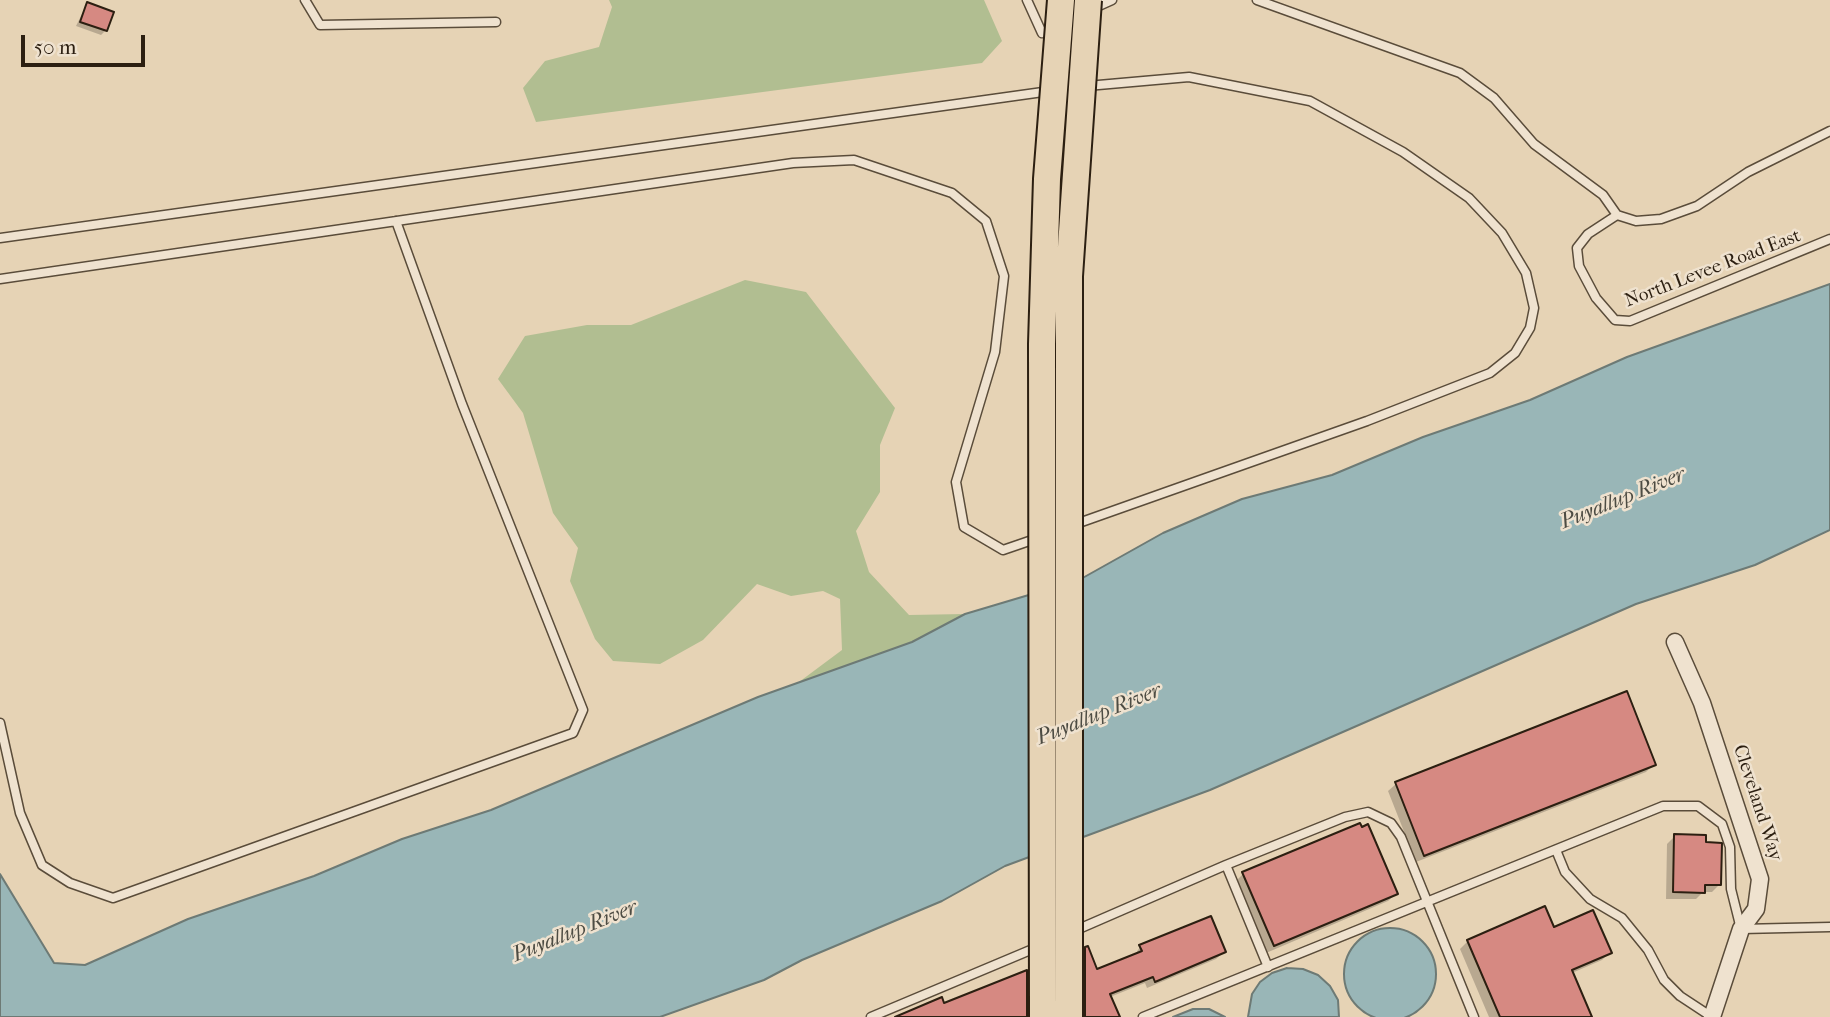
<!DOCTYPE html>
<html>
<head>
<meta charset="utf-8">
<style>
	body { margin:0 }
	#map { position:relative; width:1830px; height:1017px; overflow:hidden; background:#e6d3b5; font-family:"IM FELL French Canon",serif }
	canvas { display:block }
	.scale { position:absolute; left:21px; top:35px; width:124px; height:32px; box-sizing:border-box; border:4px solid #2c1f11; border-top:0; padding-left:9px; font-size:21px; line-height:24px; white-space:nowrap; color:#2c1f11; -webkit-text-stroke:5px #efe2cf; paint-order:stroke }
</style>
</head>
<body>
<div id="map">
<canvas width="1830" height="1017"></canvas>
<div class="scale">50 m</div>
</div>
<script>
const g = document.querySelector('canvas').getContext('2d');
g.lineJoin = 'round';
function fillPath(path, color) {
  g.fillStyle = color;
  g.fill(path, 'evenodd');
}
function toPath(rows) {
  const path = new Path2D();
  for (const r of rows) {
    if (r.length === 3) {
      path.moveTo(r[0] + r[2], r[1]);
      path.arc(r[0], r[1], r[2], 0, 2 * Math.PI);
      continue;
    }
    path.moveTo(r[0], r[1]);
    for (let i = 2; i < r.length; i += 2) path.lineTo(r[i], r[i + 1]);
  }
  return path;
}
function stroke(path, color, width, dash) {
  g.strokeStyle = color;
  g.lineWidth = width;
  g.lineCap = dash ? 'butt' : 'round';
  g.setLineDash(dash || []);
  g.stroke(path);
}
function write(font, color, halo, rows, align = 'center') {
  g.font = font + ' "IM FELL French Canon",serif';
  g.lineWidth = 5;
  g.setLineDash([]);
  g.textBaseline = 'middle';
  g.strokeStyle = halo;
  g.fillStyle = color;
  for (const [text, x, y, turn = 0] of rows) {
    g.save();
    g.translate(x, y);
    g.rotate((+turn || 0) * Math.PI / 180);
    g.textAlign = isNaN(turn) ? turn : align;
    if (halo) g.strokeText(text, 0, 0);
    g.fillText(text, 0, 0);
    g.restore();
  }
}
const green = toPath([
	[609,0,984,0,1002,41,982,63,536,122,523,88,545,61,599,47,612,7],
	[745,280,806,292,895,408,880,445,880,492,856,531,869,572,909,615,965,614,912,642,799,682,842,650,840,599,823,591,791,596,757,584,703,640,660,664,613,661,595,639,570,581,578,548,553,513,523,413,498,379,525,336,587,325,631,325]
]);
const water = toPath([
	[1830,284,1830,530,1755,565,1636,604,1210,790,1005,866,942,901,802,960,764,980,660,1017,0,1017,0,874,54,963,85,965,188,919,314,876,402,839,491,810,758,697,912,642,965,614,1079,580,1163,533,1242,499,1332,475,1423,437,1530,400,1627,357,1830,284],
	[1390,974,46],
	[1287,968,1303,969,1318,975,1330,986,1338,1000,1339,1017,1248,1017,1252,994,1260,982,1272,973,1287,968],
	[1193,1009,1209,1009,1225,1017,1173,1017,1193,1009]
]);
const shadow = toPath([
	[87,4,106,30,101,35,76,26],
	[1654,764,1646,772,1416,862,1388,791,1396,784],
	[1675,836,1720,884,1712,892,1703,892,1696,899,1666,899,1667,844],
	[1243,874,1396,894,1388,901,1266,953,1236,881],
	[1553,930,1609,953,1602,960,1572,973,1590,1017,1489,1017,1460,949,1468,941],
	[1140,947,1224,952,1216,959,1147,988,1145,983,1110,997,1118,1017,1078,1017,1078,956,1086,949,1096,972,1134,956]
]);
const building = toPath([
	[87,2,114,12,107,31,80,22,87,2],
	[1627,691,1656,765,1424,856,1395,782,1627,691],
	[1360,823,1362,827,1368,824,1398,894,1274,946,1242,872,1360,823],
	[1674,834,1706,835,1706,842,1722,843,1721,885,1705,885,1705,893,1673,892,1674,834],
	[1545,906,1554,927,1593,910,1612,953,1572,970,1592,1017,1500,1017,1467,940,1545,906],
	[1211,916,1226,952,1155,982,1153,977,1110,994,1120,1017,1085,1017,1085,947,1088,946,1097,969,1142,951,1139,945,1211,916],
	[1027,970,1027,1017,895,1017,942,997,944,1003,1027,970]
]);
const service = toPath([
	[305,0,320,25,496,22],
	[1027,0,1042,33,1055,27],
	[1257,0,1460,73,1494,98,1534,144,1603,195,1617,215,1636,221,1661,219,1697,206,1748,172,1830,131],
	[1092,9,1112,0],
	[1617,215,1588,234,1577,248,1579,266,1596,298,1615,320,1630,321,1830,239],
	[0,238,1050,91],
	[0,279,793,163,854,160,952,193,986,221,1004,276,995,352,956,482,964,527,1003,550,1038,538],
	[1073,525,1367,421,1490,373,1515,353,1530,328,1534,308,1526,273,1502,233,1469,198,1403,152,1310,101,1189,77,1087,86],
	[0,723,20,813,42,865,70,883,113,898,573,733,583,710,462,404,396,221],
	[1556,850,1565,872,1590,899,1622,918,1648,950,1664,980,1680,996,1712,1017],
	[1226,865,1268,967],
	[1074,931,1226,865,1345,817,1368,812,1391,823,1401,837,1474,1017],
	[871,1017,1040,946],
	[1143,1017,1663,806,1698,806,1722,824,1730,847,1731,889,1741,929,1830,927]
]);
const minor = toPath([
	[1675,642,1702,703,1760,879,1756,909,1741,929,1712,1017]
]);
const trunkBridge = toPath([
	[1043,1017,1042,344,1047,179,1061,0],
	[1069,1017,1069,276,1088,0]
]);
const streetNames = [
	["North Levee Road East",1713,269,-21],
	["Cleveland Way",1757,803,72]
];
const waterNames = [
	["Puyallup River",1623,499,-22],
	["Puyallup River",1099,715,-22],
	["Puyallup River",575,932,-22]
];
fillPath(green, '#b1be91');
fillPath(water, '#99b6b7');
stroke(water, '#6d7a75', 2);
fillPath(shadow, '#0003');
fillPath(building, '#d68982');
stroke(building, '#2c1f11', 2);
stroke(service, '#5a4c3a', 11);
stroke(minor, '#5a4c3a', 19);
stroke(service, '#efe2cf', 8);
stroke(minor, '#efe2cf', 16);
stroke(trunkBridge, '#2c1f11', 30, []);
stroke(trunkBridge, '#e6d3b5', 26);
write('19px', '#2c1f11', '#efe2cf', streetNames);
write('italic 21px', '#4d4c43', '#efe2cf', waterNames);
</script>
</body>
</html>
